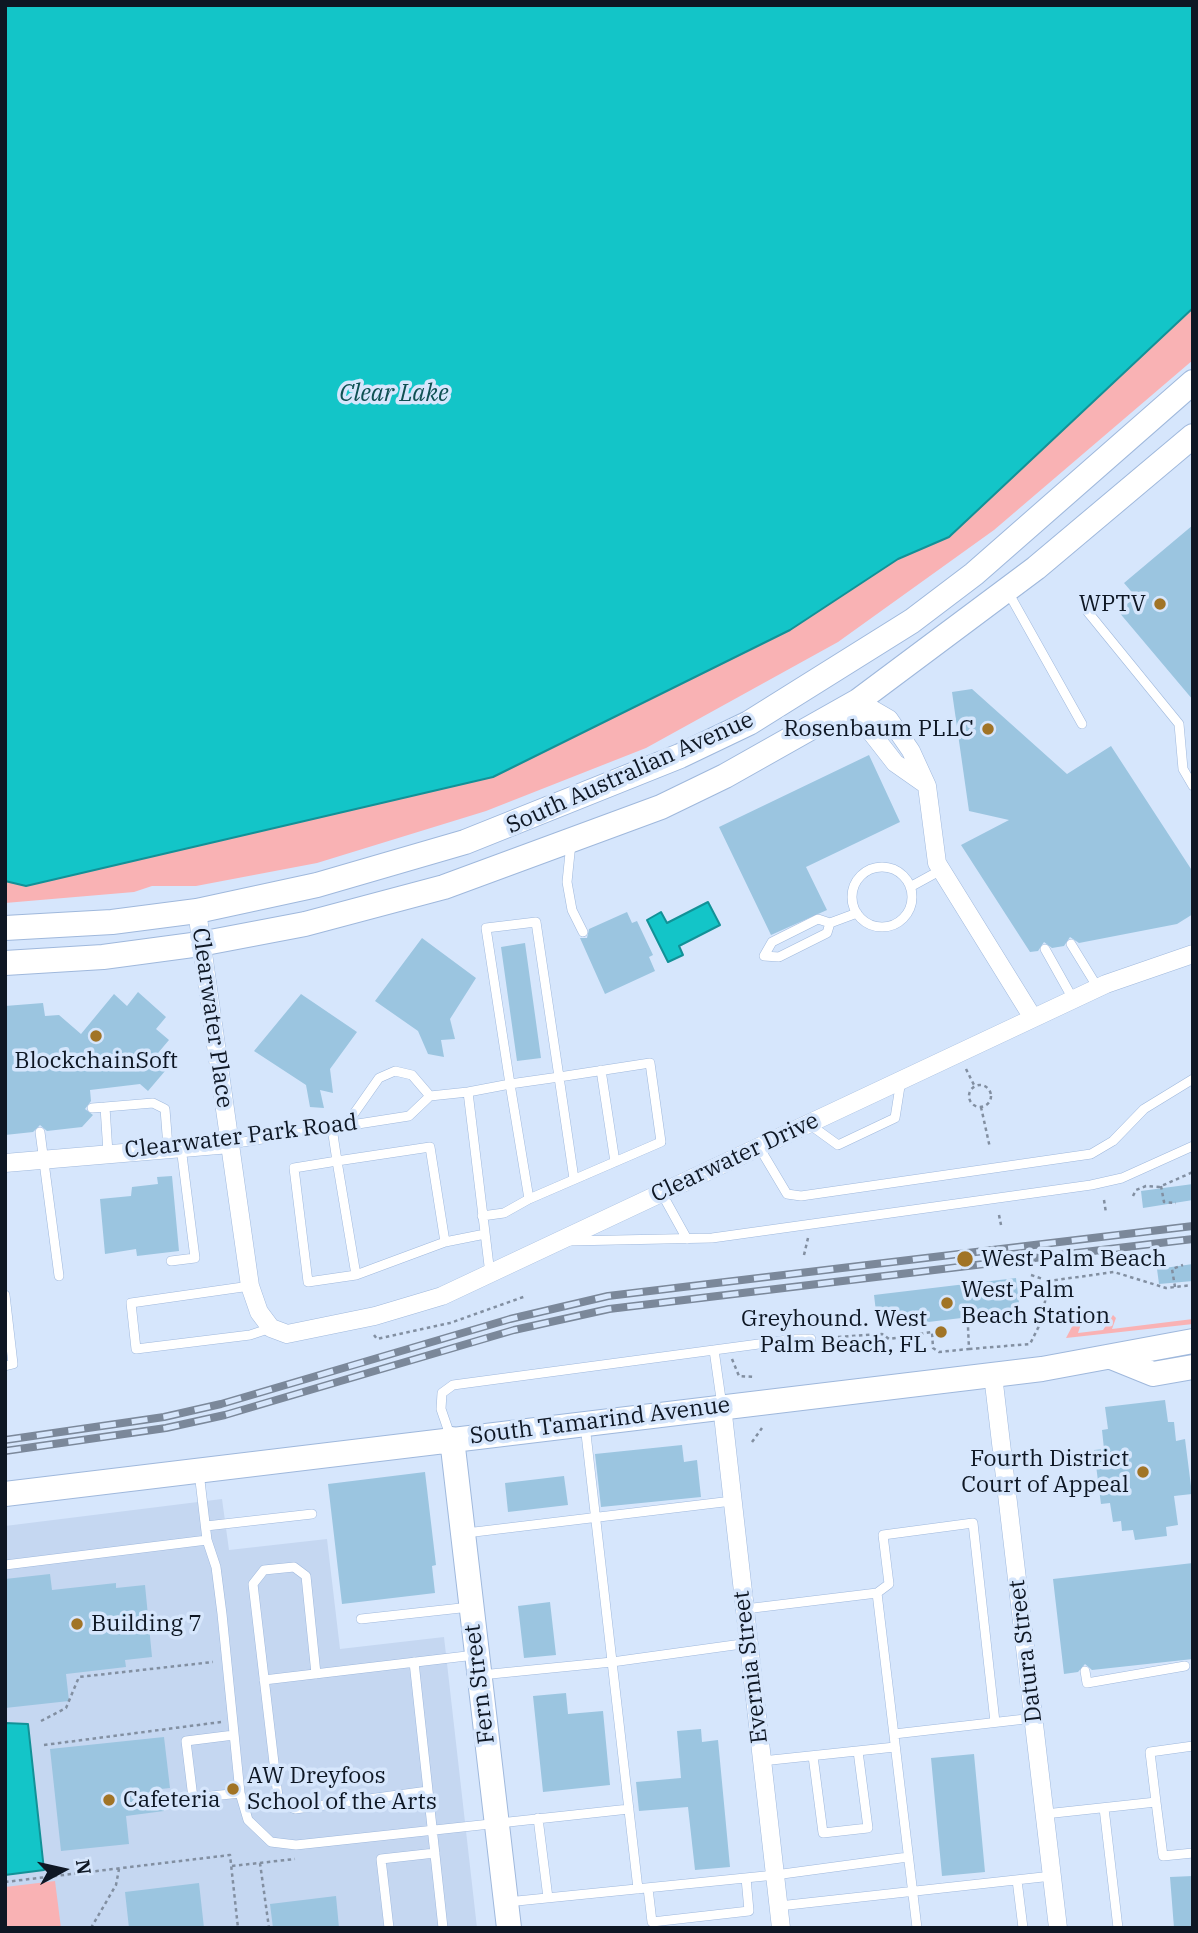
<!DOCTYPE html>
<html>
<head>
<meta charset="utf-8">
<style>
	body { margin:0 }
	#map { position:relative; width:1198px; height:1933px; overflow:hidden; background:#d6e6fc; font-family:"IBM Plex Serif",serif }
	canvas { display:block }
	.frame { position:absolute; inset:0; border:7px solid #0e1724; pointer-events:none }
	.north { position:absolute; left:28px; top:1835px; width:70px; height:70px; -webkit-text-stroke:5px #d6e6fc; paint-order:stroke; rotate:82deg; font-size:19px; font-weight:700; line-height:28px; text-align:center; color:#0e1724 }
	.north::after { content:''; display:block; margin:auto; width:24px; height:32px; background:#0e1724; clip-path:polygon(50% 0,100% 100%,50% 72%,0 100%) }
</style>
</head>
<body>
<div id="map">
<canvas width="1198" height="1933"></canvas>
<div class="frame"></div>
<div class="north">N</div>
</div>
<script>
const g = document.querySelector('canvas').getContext('2d');
g.lineJoin = 'round';
function fillPath(path, color) {
  g.fillStyle = color;
  g.fill(path, 'evenodd');
}
function toPath(rows) {
  const path = new Path2D();
  for (const r of rows) {
    if (r.length === 3) {
      path.moveTo(r[0] + r[2], r[1]);
      path.arc(r[0], r[1], r[2], 0, 2 * Math.PI);
      continue;
    }
    path.moveTo(r[0], r[1]);
    for (let i = 2; i < r.length; i += 2) path.lineTo(r[i], r[i + 1]);
  }
  return path;
}
function stroke(path, color, width, dash) {
  g.strokeStyle = color;
  g.lineWidth = width;
  g.lineCap = dash ? 'butt' : 'round';
  g.setLineDash(dash || []);
  g.stroke(path);
}
function write(font, color, halo, rows, align = 'center') {
  g.font = font + ' "IBM Plex Serif",serif';
  g.lineWidth = 7;
  g.setLineDash([]);
  g.textBaseline = 'middle';
  g.strokeStyle = halo;
  g.fillStyle = color;
  for (const [text, x, y, turn = 0] of rows) {
    g.save();
    g.translate(x, y);
    g.rotate((+turn || 0) * Math.PI / 180);
    g.textAlign = isNaN(turn) ? turn : align;
    if (halo) g.strokeText(text, 0, 0);
    g.fillText(text, 0, 0);
    g.restore();
  }
}
const built = toPath([
	[222,1499,229,1550,327,1539,340,1649,444,1637,477,1928,5,1928,5,1526]
]);
const green = toPath([
	[1193,308,1193,360,994,530,838,642,646,748,486,811,317,863,196,886,152,886,134,892,5,903,5,881,26,886,493,777,790,630,898,559,949,537],
	[1113,1315,1116,1318,1112,1329,1193,1319,1193,1324,1066,1338,1075,1321,1081,1324,1078,1333,1103,1330],
	[55,1881,61,1928,5,1928,5,1887]
]);
const water = toPath([
	[5,5,1193,5,1193,308,949,537,898,559,790,630,493,777,26,886,5,881,5,5],
	[708,902,720,925,679,946,683,955,668,962,647,920,661,912,667,923,708,902],
	[5,1723,28,1724,44,1870,5,1875,5,1723]
]);
const building = toPath([
	[1193,525,1193,700,1118,611,1136,597,1124,583],
	[972,689,1067,774,1111,746,1193,872,1193,914,1177,924,1079,943,1070,937,1064,946,1052,948,1044,942,1038,951,1030,952,961,845,1009,820,969,811,952,692],
	[869,755,900,822,806,867,827,910,771,935,719,827],
	[627,912,632,923,637,921,653,955,649,957,655,971,605,994,580,938,587,938,589,929],
	[422,938,476,978,450,1019,455,1039,441,1040,444,1057,428,1054,418,1031,375,1001],
	[525,943,541,1058,517,1061,501,947],
	[138,992,166,1017,156,1029,169,1040,158,1053,171,1064,148,1091,140,1084,90,1090,91,1101,85,1109,93,1115,82,1127,47,1131,40,1125,33,1132,5,1135,5,1006,43,1003,45,1016,59,1015,81,1034,114,994,127,1006],
	[301,994,357,1032,330,1069,333,1093,320,1090,324,1108,310,1107,306,1085,254,1051],
	[172,1176,179,1251,137,1256,136,1249,105,1254,100,1199,131,1196,132,1187,158,1184,157,1177],
	[1193,1184,1193,1200,1143,1208,1141,1191],
	[1193,1264,1193,1281,1159,1284,1157,1269],
	[1016,1278,1020,1311,878,1328,874,1295],
	[1165,1400,1168,1422,1174,1422,1176,1441,1185,1439,1192,1494,1174,1496,1178,1525,1166,1527,1167,1536,1135,1540,1133,1530,1122,1531,1121,1521,1113,1522,1110,1503,1101,1504,1094,1450,1104,1449,1102,1430,1108,1429,1105,1407],
	[682,1445,684,1462,697,1460,701,1497,601,1507,595,1454],
	[425,1472,436,1565,432,1566,435,1593,342,1604,328,1484],
	[564,1476,568,1505,508,1512,505,1483],
	[1193,1563,1193,1659,1092,1670,1085,1664,1078,1672,1064,1674,1053,1579],
	[50,1574,52,1590,116,1583,116,1588,145,1585,152,1657,125,1660,126,1667,66,1674,69,1701,5,1708,5,1579],
	[550,1602,556,1655,524,1658,518,1606],
	[566,1693,568,1714,603,1711,610,1785,543,1792,533,1696],
	[701,1729,702,1742,718,1740,730,1867,695,1870,688,1807,639,1811,636,1782,681,1778,677,1731],
	[164,1737,170,1788,161,1789,164,1811,126,1816,129,1844,61,1851,50,1749],
	[974,1754,985,1872,942,1876,931,1758],
	[1193,1876,1193,1928,1174,1928,1170,1877],
	[199,1883,204,1928,129,1928,125,1892],
	[336,1896,339,1928,273,1928,270,1904]
]);
const path = toPath([
	[966,1069,975,1087],
	[980,1096,11],
	[981,1107,990,1148],
	[1161,1186,1164,1202,1176,1203],
	[1133,1196,1136,1190,1146,1186,1159,1187,1193,1172],
	[1104,1200,1106,1213],
	[999,1215,1001,1225],
	[804,1255,808,1238],
	[1031,1275,1049,1281],
	[1175,1287,1172,1269,1183,1265],
	[374,1335,377,1339,450,1323,526,1296],
	[824,1338,882,1334,889,1339,932,1332,933,1348,939,1352,969,1349,968,1327],
	[969,1349,1030,1344,1041,1322,1049,1281,1114,1272,1166,1288,1193,1285],
	[732,1359,739,1376,755,1377],
	[752,1442,762,1428],
	[41,1721,66,1708,79,1677,213,1662],
	[44,1745,221,1722],
	[260,1863,269,1928],
	[232,1866,295,1859],
	[5,1882,230,1855,238,1928],
	[91,1928,116,1885,119,1869]
]);
const lane = toPath([
	[1008,592,1082,724],
	[1087,611,1179,724,1183,769,1193,786],
	[571,843,567,882,572,910,583,932],
	[882,897,30],
	[910,887,941,870],
	[818,919,830,923,827,933,779,957,764,956,772,942,818,919],
	[830,923,857,913],
	[1071,944,1098,988],
	[1045,949,1073,999],
	[601,1070,615,1162],
	[468,1092,490,1274],
	[92,1108,105,1107],
	[809,1124,838,1145,895,1118,901,1080],
	[346,1125,379,1078,395,1071,412,1075,430,1096],
	[332,1128,337,1161,356,1275,308,1282,294,1168,337,1161,430,1147,445,1242,356,1275],
	[40,1132,59,1276],
	[230,1144,409,1116,430,1096,468,1092,510,1084,559,1077,650,1063,661,1142,529,1199,510,1084,486,928,536,922,559,1077,574,1179],
	[759,1147,787,1194,801,1196,1091,1154,1113,1141,1144,1109,1193,1079],
	[108,1153,105,1107,153,1103,165,1109,168,1147],
	[661,1192,687,1239],
	[482,1216,504,1213,529,1199],
	[569,1241,712,1238,1091,1185,1122,1178,1193,1146],
	[445,1242,485,1234],
	[171,1261,195,1258,181,1147],
	[250,1286,131,1303,136,1349,250,1335,271,1328],
	[5,1295,13,1364,5,1366],
	[714,1350,722,1406],
	[585,1425,638,1889],
	[451,1438,441,1409,442,1393,453,1385,796,1339,811,1339],
	[199,1472,207,1540,216,1567,222,1614,240,1793,248,1820,271,1842,296,1845,629,1809],
	[206,1526,312,1514],
	[466,1533,732,1501],
	[5,1565,207,1540],
	[877,1593,889,1584,883,1535,973,1523,995,1722],
	[745,1609,877,1593,917,1928],
	[361,1619,470,1607],
	[414,1662,443,1928],
	[1085,1671,1087,1683,1185,1666],
	[316,1674,306,1576,294,1567,264,1570,253,1584,278,1797,286,1805,295,1809,428,1791],
	[481,1675,612,1662,749,1643],
	[264,1680,475,1655],
	[894,1734,1034,1718],
	[234,1735,186,1741,193,1798,240,1793],
	[813,1756,823,1833,868,1828,858,1751],
	[762,1761,895,1747],
	[1156,1802,1163,1856,1193,1853],
	[1104,1808,1118,1928],
	[1045,1814,1156,1802,1150,1752,1193,1746],
	[538,1818,548,1898],
	[1017,1880,1023,1928],
	[648,1888,652,1922,749,1911,746,1878],
	[507,1902,775,1875,908,1857],
	[779,1906,1052,1876],
	[389,1928,381,1859,435,1853]
]);
const street = toPath([
	[858,701,889,719,911,751,927,786,937,863,1033,1018],
	[858,701,870,731,895,763,925,784],
	[197,911,250,1286,259,1312,271,1328,287,1334,375,1316,442,1296,1106,984,1193,954],
	[5,1163,230,1144],
	[993,1375,1058,1928],
	[722,1406,781,1928]
]);
const secondary = toPath([
	[5,928,112,922,197,911,317,885,465,842,680,756,749,723,912,621,974,574,1193,382],
	[5,963,103,957,200,944,305,924,444,887,661,807,725,776,858,701,1036,568,1193,436],
	[1111,1357,1153,1374,1193,1367],
	[452,1439,509,1928],
	[5,1494,1042,1369,1193,1341]
]);
const rail = toPath([
	[5,1440,164,1417,221,1404,510,1319,608,1296,1193,1226],
	[5,1451,166,1428,225,1415,514,1330,609,1309,1193,1239]
]);
const markers = [
	[1160,604,7,"#a17426"],
	[988,729,7,"#a17426"],
	[96,1036,7,"#a17426"],
	[965,1259,9,"#a17426"],
	[947,1303,7,"#a17426"],
	[941,1332,7,"#a17426"],
	[1143,1472,7,"#a17426"],
	[77,1624,7,"#a17426"],
	[233,1789,7,"#a17426"],
	[109,1800,7,"#a17426"]
];
const poiNames = [
	["WPTV",1146,604,"right"],
	["Rosenbaum PLLC",974,729,"right"],
	["BlockchainSoft",96,1061,"center"],
	["West Palm Beach",981,1259],
	["West Palm",961,1290],
	["Beach Station",961,1316],
	["Greyhound. West",927,1319,"right"],
	["Palm Beach, FL",927,1345,"right"],
	["Fourth District",1129,1459,"right"],
	["Court of Appeal",1129,1485,"right"],
	["Building 7",91,1624],
	["AW Dreyfoos",247,1776],
	["School of the Arts",247,1802],
	["Cafeteria",123,1800]
];
const streetNames = [
	["South Australian Avenue",630,773,-24],
	["Clearwater Place",212,1018,82],
	["Clearwater Park Road",241,1137,-7],
	["Clearwater Drive",735,1158,-25],
	["South Tamarind Avenue",600,1421,-7],
	["Datura Street",1026,1651,-97],
	["Evernia Street",751,1667,-97],
	["Fern Street",480,1684,-97]
];
const waterNames = [
	["Clear Lake",394,394]
];
fillPath(built, '#c5d7f1');
fillPath(green, '#f9b2b4');
fillPath(water, '#13c5c8');
stroke(water, '#129197', 2);
fillPath(building, '#9bc5e0');
stroke(lane, '#9fb8dc', 10);
stroke(street, '#9fb8dc', 19);
stroke(secondary, '#9fb8dc', 26);
stroke(path, '#828fa1', 2.5, [3.5, 3.5]);
stroke(lane, '#fff', 9);
stroke(street, '#fff', 18);
stroke(secondary, '#fff', 24);
stroke(rail, '#7b889a', 8);
stroke(rail, '#d6e6fc', 5, [16]);
for (const [x, y, r, color] of markers) {
  const dot = new Path2D();
  dot.arc(x, y, r, 0, 2 * Math.PI);
  g.fillStyle = color;
  g.fill(dot);
  stroke(dot, '#d6e6fc', 2.5);
}
write('23px', '#0e1724', '#d6e6fc', poiNames, 'left');
write('23px', '#0e1724', '#d6e6fc', streetNames);
write('italic 24px', '#0e5052', '#d6e6fc', waterNames);
</script>
</body>
</html>
